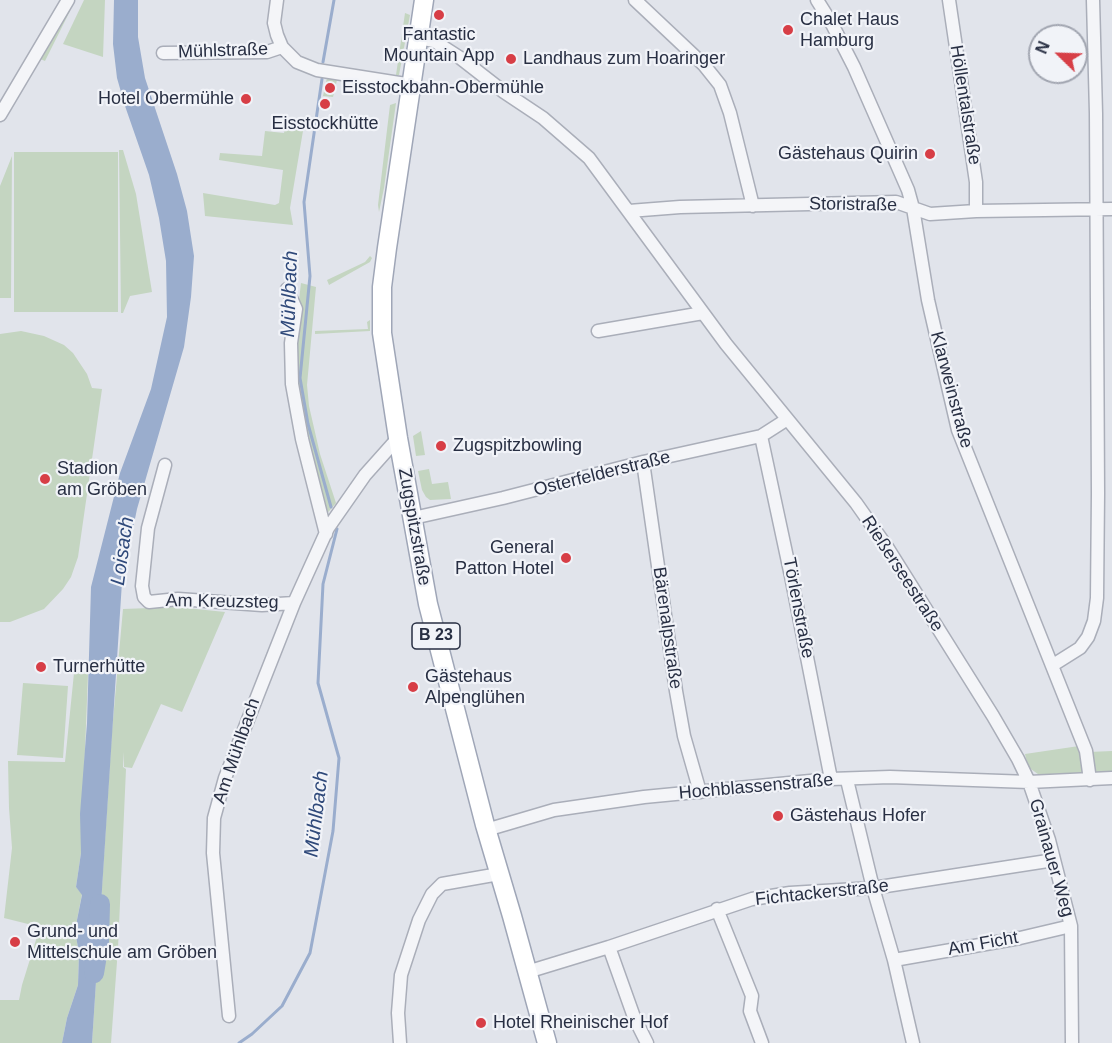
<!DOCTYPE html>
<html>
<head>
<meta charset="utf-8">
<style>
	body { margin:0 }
	#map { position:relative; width:1112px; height:1043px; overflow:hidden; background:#e1e4eb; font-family:Arial,sans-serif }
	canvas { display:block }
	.north { position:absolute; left:1028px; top:24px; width:60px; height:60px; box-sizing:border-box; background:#f1f3f8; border:2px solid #a1a5b0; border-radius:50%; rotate:293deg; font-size:16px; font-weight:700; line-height:24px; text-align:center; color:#282f43 }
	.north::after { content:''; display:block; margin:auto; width:21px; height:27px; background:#d73e46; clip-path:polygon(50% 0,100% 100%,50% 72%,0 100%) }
</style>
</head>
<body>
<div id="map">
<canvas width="1112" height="1043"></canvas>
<div class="north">N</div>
</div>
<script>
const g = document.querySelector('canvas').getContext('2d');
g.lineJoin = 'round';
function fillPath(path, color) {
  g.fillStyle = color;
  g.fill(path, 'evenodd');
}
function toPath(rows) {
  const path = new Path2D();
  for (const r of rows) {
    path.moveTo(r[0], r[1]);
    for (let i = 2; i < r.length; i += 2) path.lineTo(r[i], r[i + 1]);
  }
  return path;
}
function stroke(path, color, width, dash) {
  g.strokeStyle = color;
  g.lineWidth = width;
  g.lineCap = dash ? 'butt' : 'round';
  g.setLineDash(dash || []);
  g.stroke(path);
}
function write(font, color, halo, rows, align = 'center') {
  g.font = font + ' Arial,sans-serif';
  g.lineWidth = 4.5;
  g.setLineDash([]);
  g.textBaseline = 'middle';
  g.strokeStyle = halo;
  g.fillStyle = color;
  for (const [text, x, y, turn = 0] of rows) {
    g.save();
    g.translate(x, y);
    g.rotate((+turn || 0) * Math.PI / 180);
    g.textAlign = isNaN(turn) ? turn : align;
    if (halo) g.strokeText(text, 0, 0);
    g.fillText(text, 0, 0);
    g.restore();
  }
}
const green = toPath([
	[84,0,105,0,103,57,63,44],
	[68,10,70,11,45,61,38,58],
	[405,13,410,15,399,75,396,75],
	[327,78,337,80,333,97,323,96],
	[396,103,384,188,379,212,378,205,390,105],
	[286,123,304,125,290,208,293,225,205,216,203,193,275,205,279,203,283,170,219,160,220,153,262,156,265,131,284,133],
	[119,150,123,150,136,194,152,292,130,296,123,313,121,313],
	[14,152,118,152,118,312,14,312],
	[12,156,11,298,0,298,0,186],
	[370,256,372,258,370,262,329,285,327,280,365,262],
	[301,283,316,287,307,385,309,406,320,454,336,503,324,517,297,401,296,326],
	[370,320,370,331,315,334,315,331,368,329,367,322],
	[21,331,44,336,64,345,73,353,87,374,92,388,102,389,78,557,71,577,63,589,44,609,10,622,0,622,0,334],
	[421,431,425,455,416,456,413,436],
	[429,469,432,484,448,482,451,499,430,500,426,497,422,490,418,471],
	[177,607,225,612,182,712,161,704,132,768,124,767,124,752,123,767,126,769,118,948,111,1043,92,1043,112,731,123,609],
	[74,673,88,674,81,853,76,887,82,894,77,920,76,936,79,954,78,985,67,1018,62,1043,0,1043,0,1000,19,1000,22,985,40,927,4,918,12,848,9,808,8,761,65,762],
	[23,683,68,686,63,758,17,755],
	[1079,746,1085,772,1045,779,1028,767,1025,754],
	[1112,751,1112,772,1094,773,1089,752]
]);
const water = toPath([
	[114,0,138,0,138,37,145,78,177,174,187,211,194,256,191,297,184,347,137,509,122,582,92,1043,62,1043,67,1018,78,985,79,954,76,936,77,920,82,895,76,887,81,853,80,814,87,723,91,587,120,473,151,389,167,317,166,261,159,218,149,175,125,106,117,78,113,44]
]);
const stream = toPath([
	[323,62,334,0],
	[322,79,304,202,310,276,300,378,308,424,331,507],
	[239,1043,252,1034,282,1006,310,953,333,831,339,758,318,683,323,584,337,529]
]);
const river = toPath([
	[94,973,99,943,100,904]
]);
const street = toPath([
	[277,0,274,23,277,35,282,47,297,62,317,70,412,85],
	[635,0,704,65,720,85,730,113,753,206],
	[817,0,832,24,854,67,908,190,913,208,928,300,958,430,1086,751,1090,780],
	[949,0,976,182,976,211],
	[419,38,434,41,459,57,504,92,543,118,589,158,726,344,856,503,887,547,993,716,1018,759,1029,782,1112,778],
	[163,53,267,52,282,47],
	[0,115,68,0],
	[629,211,680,207,896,202,930,214,976,211,1112,209],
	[287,289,296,309,291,343,292,384,302,439,326,534],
	[598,331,703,313],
	[761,436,791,576,831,779],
	[643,462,676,691,684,736,700,792],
	[165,465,148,528,142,586,144,597,149,602,178,599,262,605,294,603],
	[413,518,503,498,643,462,761,436,786,420],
	[1053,665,1080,648,1088,637,1094,621,1097,598,1098,494,1096,113,1093,0],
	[847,780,873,888,894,960,913,1043],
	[486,830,554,810,644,797,831,779,890,777,1029,782,1049,840,1071,926,1072,1043],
	[717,909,752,996,750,1011,762,1043],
	[609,947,634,1017,647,1043],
	[894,960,1020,938,1071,926],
	[527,972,609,947,752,899,790,893,873,888,1054,860],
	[229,1016,213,853,214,818,225,778,294,603,328,528,365,475,398,438],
	[400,1043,398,1013,401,975,419,920,432,894,442,884,499,874]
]);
const primary = toPath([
	[424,0,387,248,382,287,382,333,398,438,428,604,485,825,512,916,547,1043]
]);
const markers = [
	[439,15,6,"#d73e46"],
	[788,30,6,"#d73e46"],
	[511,59,6,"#d73e46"],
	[330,88,6,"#d73e46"],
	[246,99,6,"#d73e46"],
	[325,104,6,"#d73e46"],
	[930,154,6,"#d73e46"],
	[441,446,6,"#d73e46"],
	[45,479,6,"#d73e46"],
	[566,558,6,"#d73e46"],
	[41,667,6,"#d73e46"],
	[413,687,6,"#d73e46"],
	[778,816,6,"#d73e46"],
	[15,942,6,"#d73e46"],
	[481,1023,6,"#d73e46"]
];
const shields = [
	[436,636,48]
];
const shieldNames = [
	["B 23",436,636]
];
const poiNames = [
	["Chalet Haus",800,20],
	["Hamburg",800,41],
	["Fantastic",439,35,"center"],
	["Mountain App",439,56,"center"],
	["Landhaus zum Hoaringer",523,59],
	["Eisstockbahn-Obermühle",342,88],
	["Hotel Obermühle",234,99,"right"],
	["Eisstockhütte",325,124,"center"],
	["Gästehaus Quirin",918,154,"right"],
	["Zugspitzbowling",453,446],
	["Stadion",57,469],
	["am Gröben",57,490],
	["General",554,548,"right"],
	["Patton Hotel",554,569,"right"],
	["Turnerhütte",53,667],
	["Gästehaus",425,677],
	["Alpenglühen",425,698],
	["Gästehaus Hofer",790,816],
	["Grund- und",27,932],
	["Mittelschule am Gröben",27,953],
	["Hotel Rheinischer Hof",493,1023]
];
const streetNames = [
	["Mühlstraße",223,51,-2],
	["Höllentalstraße",965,105,81],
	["Storistraße",853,205,1],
	["Klarweinstraße",951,390,75],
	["Osterfelderstraße",602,474,-14],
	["Zugspitzstraße",414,527,80],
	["Rießerseestraße",902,574,57],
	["Am Kreuzsteg",222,602,1],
	["Törlenstraße",798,608,79],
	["Bärenalpstraße",667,628,82],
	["Am Mühlbach",237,751,-71],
	["Hochblassenstraße",756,787,-5],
	["Grainauer Weg",1051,858,74],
	["Fichtackerstraße",822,893,-6],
	["Am Ficht",983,944,-10]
];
const waterNames = [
	["Mühlbach",290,294,-88],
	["Loisach",123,551,-82],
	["Mühlbach",317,814,-83]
];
fillPath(green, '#c4d5c1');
fillPath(water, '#9aadcd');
stroke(stream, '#9aadcd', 3);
stroke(river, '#9aadcd', 20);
stroke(street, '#aaaeb9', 15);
stroke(primary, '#9fa6b7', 21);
stroke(street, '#f4f5f8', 12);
stroke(primary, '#fff', 18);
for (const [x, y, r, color] of markers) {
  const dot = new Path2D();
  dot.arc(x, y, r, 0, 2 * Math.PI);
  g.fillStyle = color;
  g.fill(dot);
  stroke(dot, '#f1f3f8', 2);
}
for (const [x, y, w] of shields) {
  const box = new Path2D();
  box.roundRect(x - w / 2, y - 13, w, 26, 4.5);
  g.fillStyle = '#f1f3f8';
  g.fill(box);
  stroke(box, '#282f43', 1.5);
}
write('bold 16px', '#282f43', null, shieldNames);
write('18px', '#282f43', '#f1f3f8', poiNames, 'left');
write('18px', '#282f43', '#f1f3f8', streetNames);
write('italic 20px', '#2f497a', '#f1f3f8', waterNames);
</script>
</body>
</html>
